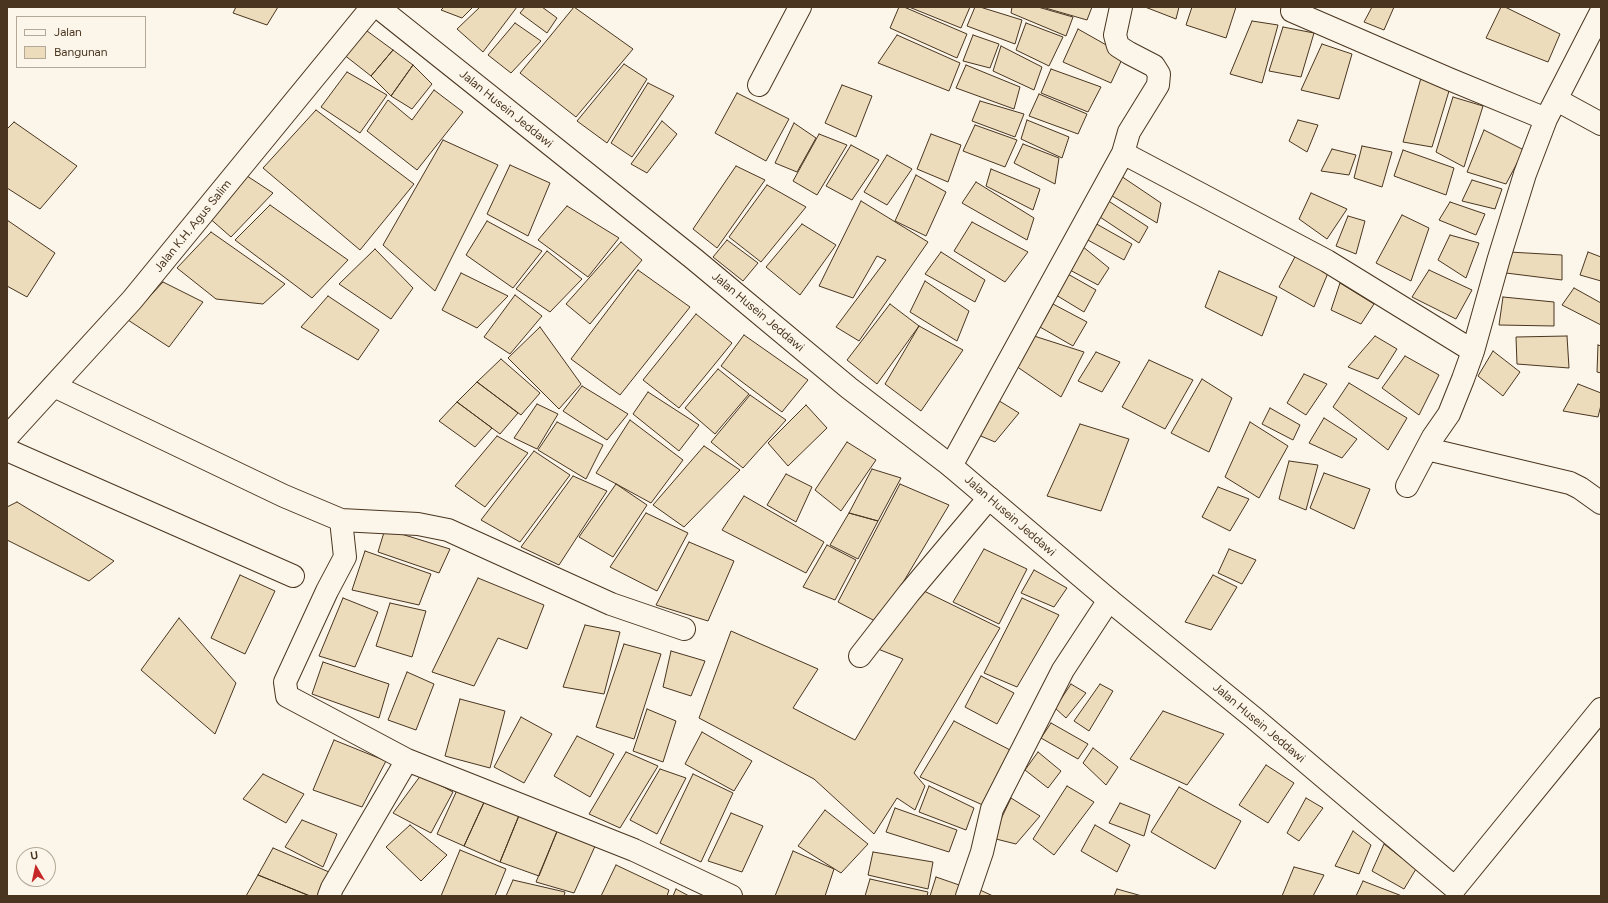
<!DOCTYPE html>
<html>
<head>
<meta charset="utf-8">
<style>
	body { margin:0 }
	#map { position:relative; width:1608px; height:903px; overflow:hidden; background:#fbf6e9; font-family:Figtree,sans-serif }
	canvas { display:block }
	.frame { position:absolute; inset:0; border:8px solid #4a3520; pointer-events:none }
	.legend { position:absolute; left:16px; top:16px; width:130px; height:52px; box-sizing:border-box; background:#fbf6e9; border:1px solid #b4a999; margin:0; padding:5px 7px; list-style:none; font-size:12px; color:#4a3520 }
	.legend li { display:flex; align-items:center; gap:8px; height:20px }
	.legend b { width:20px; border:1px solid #b4a999 }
	.north { position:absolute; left:16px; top:847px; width:40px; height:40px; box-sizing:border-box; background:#fbf6e9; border:1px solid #b4a999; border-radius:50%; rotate:351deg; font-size:11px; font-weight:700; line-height:16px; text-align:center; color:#4a3520 }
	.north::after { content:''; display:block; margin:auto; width:14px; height:18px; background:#c62828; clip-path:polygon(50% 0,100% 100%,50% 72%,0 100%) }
</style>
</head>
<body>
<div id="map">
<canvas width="1608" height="903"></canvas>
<div class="frame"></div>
<ul class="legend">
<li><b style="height:5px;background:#fbf6e9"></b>Jalan</li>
<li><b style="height:11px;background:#ecdcbc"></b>Bangunan</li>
</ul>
<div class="north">U</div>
</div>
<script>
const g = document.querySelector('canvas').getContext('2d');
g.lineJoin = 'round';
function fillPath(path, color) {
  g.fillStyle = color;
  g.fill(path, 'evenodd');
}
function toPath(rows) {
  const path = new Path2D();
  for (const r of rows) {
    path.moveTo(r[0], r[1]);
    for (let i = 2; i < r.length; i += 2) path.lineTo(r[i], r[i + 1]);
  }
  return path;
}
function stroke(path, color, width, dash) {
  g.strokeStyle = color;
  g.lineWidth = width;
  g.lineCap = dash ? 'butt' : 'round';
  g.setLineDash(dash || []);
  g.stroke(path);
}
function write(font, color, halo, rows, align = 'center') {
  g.font = font + ' Figtree,sans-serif';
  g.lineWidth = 3;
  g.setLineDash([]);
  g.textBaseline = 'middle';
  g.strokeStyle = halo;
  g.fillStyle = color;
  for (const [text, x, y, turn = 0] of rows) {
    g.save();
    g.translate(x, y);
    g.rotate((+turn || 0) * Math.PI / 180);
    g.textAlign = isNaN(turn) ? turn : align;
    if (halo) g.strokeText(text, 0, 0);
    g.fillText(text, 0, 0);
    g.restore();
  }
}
const building = toPath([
	[236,7,278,7,267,25,233,13,236,7],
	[444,7,473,7,462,18,441,10,444,7],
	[480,7,517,7,483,52,457,29,480,7],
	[525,7,542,7,557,18,547,33,520,13,525,7],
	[574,7,633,49,576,117,520,73,574,7],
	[899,7,904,7,967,34,957,58,890,28,899,7],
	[909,7,970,7,961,28,909,7],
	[975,7,980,7,1022,20,1015,44,967,26,975,7],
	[1012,7,1038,7,1073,17,1066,36,1011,13,1012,7],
	[1042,7,1092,7,1087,20,1042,7],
	[1145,7,1179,7,1176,19,1145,7],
	[1192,7,1236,7,1226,38,1186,25,1192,7],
	[1372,7,1394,7,1384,30,1364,22,1372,7],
	[1501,7,1505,7,1560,34,1548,62,1486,38,1501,7],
	[1252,21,1278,25,1262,83,1230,74,1252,21],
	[515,23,541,41,511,73,488,55,515,23],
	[1026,23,1063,37,1049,66,1016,50,1026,23],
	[1283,27,1314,33,1301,77,1269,71,1283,27],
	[363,28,393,50,371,76,343,54,363,28],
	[1078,29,1124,55,1111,83,1063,62,1078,29],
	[897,35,960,63,949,91,878,63,897,35],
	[973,35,999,44,990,68,963,61,973,35],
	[1322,44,1352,54,1339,99,1301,90,1322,44],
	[1001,46,1042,67,1034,90,993,71,1001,46],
	[393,50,413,65,391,96,371,76,393,50],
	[624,64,647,79,607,143,577,121,624,64],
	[413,65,432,84,412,109,391,96,413,65],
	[966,65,1020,87,1014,109,956,88,966,65],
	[1051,69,1101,87,1088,112,1041,93,1051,69],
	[347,72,387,95,360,133,321,107,347,72],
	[1421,78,1449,91,1432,147,1403,142,1421,78],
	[648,83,674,96,632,157,611,143,648,83],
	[842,85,872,96,856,137,825,123,842,85],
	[434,90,463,112,417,170,367,131,388,100,412,120,434,90],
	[737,93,789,119,766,161,715,133,737,93],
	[1039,94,1087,114,1078,134,1029,116,1039,94],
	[1453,97,1483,106,1464,167,1436,152,1453,97],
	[980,101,1024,114,1015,137,972,121,980,101],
	[316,110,414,184,360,250,263,168,316,110],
	[1027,120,1069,137,1062,158,1021,139,1027,120],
	[1298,120,1318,125,1307,152,1289,141,1298,120],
	[662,121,677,134,647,173,631,164,662,121],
	[14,122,77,166,40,209,7,188,7,129,14,122],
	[794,123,816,138,797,172,775,163,794,123],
	[975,125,1017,140,1005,167,963,151,975,125],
	[1484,130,1524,150,1506,184,1467,172,1484,130],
	[819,134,847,145,817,195,793,181,819,134],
	[931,134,961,145,948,182,917,169,931,134],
	[443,140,498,165,435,291,383,245,443,140],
	[1023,144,1059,158,1055,184,1014,163,1023,144],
	[851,145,879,160,852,200,826,186,851,145],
	[1362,146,1392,152,1382,187,1354,178,1362,146],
	[1332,149,1356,155,1349,175,1321,171,1332,149],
	[1403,150,1454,168,1446,195,1394,176,1403,150],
	[887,155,912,169,887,205,864,192,887,155],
	[510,165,550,183,528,236,487,214,510,165],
	[736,166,765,180,717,248,693,229,736,166],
	[991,169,1040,189,1033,210,986,186,991,169],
	[241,172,273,193,231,237,207,216,241,172],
	[916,175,946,192,926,236,895,221,916,175],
	[1121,176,1161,203,1157,223,1109,194,1121,176],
	[1472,180,1502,189,1495,209,1462,201,1472,180],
	[976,182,1034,218,1027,240,962,203,976,182],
	[767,185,806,207,761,262,729,237,767,185],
	[1311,193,1347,209,1327,239,1299,219,1311,193],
	[1107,200,1148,227,1139,243,1100,217,1107,200],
	[861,201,928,242,859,341,836,327,886,260,877,256,853,298,819,286,861,201],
	[1450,202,1485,214,1476,235,1439,220,1450,202],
	[270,205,348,260,312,298,235,240,270,205],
	[567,206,619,238,588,277,538,240,567,206],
	[1402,215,1429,228,1411,281,1376,263,1402,215],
	[1348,216,1365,221,1356,254,1336,246,1348,216],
	[7,220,55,253,27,297,7,286,7,220],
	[487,221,542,251,513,288,466,255,487,221],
	[972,222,1028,252,1005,282,954,251,972,222],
	[1093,222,1132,244,1124,260,1086,239,1093,222],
	[802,224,836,245,800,295,766,267,802,224],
	[211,232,285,284,263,304,216,299,177,268,211,232],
	[1450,235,1479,243,1466,278,1438,260,1450,235],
	[727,240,758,263,743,281,713,257,727,240],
	[621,242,642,260,590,324,566,304,621,242],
	[1082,246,1109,268,1098,285,1068,269,1082,246],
	[375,249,413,288,391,319,339,284,375,249],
	[547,251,582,279,550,312,516,289,547,251],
	[941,252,985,280,975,302,925,274,941,252],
	[1509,252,1562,255,1562,280,1506,273,1509,252],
	[1588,252,1601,257,1601,281,1580,275,1588,252],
	[1297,253,1328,273,1314,307,1279,287,1297,253],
	[638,270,690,307,620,395,571,359,638,270],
	[1429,270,1472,290,1456,319,1412,297,1429,270],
	[1219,271,1277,297,1262,336,1205,307,1219,271],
	[461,273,508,296,477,328,442,310,461,273],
	[1066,273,1096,290,1084,312,1056,295,1066,273],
	[925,281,969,311,957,341,910,312,925,281],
	[163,282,203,302,169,347,128,320,163,282],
	[1340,283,1374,304,1361,324,1331,310,1340,283],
	[1574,288,1601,303,1601,325,1562,305,1574,288],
	[515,295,542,316,510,354,484,337,515,295],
	[328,296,379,330,358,360,301,327,328,296],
	[1503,297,1554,302,1554,326,1499,325,1503,297],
	[890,304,919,326,877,384,847,360,890,304],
	[1053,304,1087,322,1073,346,1040,327,1053,304],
	[696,314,732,343,679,408,643,380,696,314],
	[919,326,963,350,921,411,885,384,919,326],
	[540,327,581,384,559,409,508,358,540,327],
	[744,335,808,380,782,412,721,366,744,335],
	[1034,336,1084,352,1061,397,1016,366,1034,336],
	[1375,336,1397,349,1378,379,1348,367,1375,336],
	[1567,336,1569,368,1517,364,1516,337,1567,336],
	[1598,345,1601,346,1601,373,1597,372,1598,345],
	[1493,351,1520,372,1503,396,1478,376,1493,351],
	[1096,352,1120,362,1102,392,1078,381,1096,352],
	[1405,356,1439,375,1419,415,1382,388,1405,356],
	[501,359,540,393,521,415,477,382,501,359],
	[1149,360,1193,380,1165,429,1122,407,1149,360],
	[718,369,749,394,715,434,685,408,718,369],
	[1304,374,1327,384,1306,415,1287,403,1304,374],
	[1202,379,1232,398,1209,452,1171,433,1202,379],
	[477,382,518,413,500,434,457,402,477,382],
	[1349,383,1407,418,1388,450,1333,407,1349,383],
	[1578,384,1601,393,1601,405,1598,417,1563,411,1578,384],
	[582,386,628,414,607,440,563,411,582,386],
	[648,392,699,425,679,451,633,414,648,392],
	[750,395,786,420,743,468,711,442,750,395],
	[996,399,1019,413,995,442,976,434,996,399],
	[457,402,492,428,475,447,439,421,457,402],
	[537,404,558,414,537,449,514,438,537,404],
	[806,405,827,428,788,466,768,443,806,405],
	[1270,408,1300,425,1293,440,1262,424,1270,408],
	[1324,418,1357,439,1342,458,1309,443,1324,418],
	[630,420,683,460,651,503,596,473,630,420],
	[557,422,603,445,586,479,538,450,557,422],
	[1250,422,1288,446,1259,498,1225,477,1250,422],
	[1080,424,1129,439,1101,511,1047,496,1080,424],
	[497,436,528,453,485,507,455,486,497,436],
	[847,442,876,460,841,511,815,490,847,442],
	[704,446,740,470,684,527,653,505,704,446],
	[534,451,570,475,520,542,481,520,534,451],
	[1289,461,1318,465,1306,510,1279,499,1289,461],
	[872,469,901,478,878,521,849,513,872,469],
	[1324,473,1370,489,1354,529,1310,508,1324,473],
	[786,474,812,487,796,522,767,505,786,474],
	[573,476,607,491,559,565,521,547,573,476],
	[616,484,647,505,613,557,579,537,616,484],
	[900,484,949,505,879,623,838,602,900,484],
	[1218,487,1249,499,1230,531,1202,517,1218,487],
	[744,496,824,542,806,573,722,530,744,496],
	[17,502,114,561,89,581,7,540,7,507,17,502],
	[646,513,688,533,657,591,610,567,646,513],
	[849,513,878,521,858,559,830,545,849,513],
	[385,529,450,549,439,573,378,552,385,529],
	[689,542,734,561,708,621,656,605,689,542],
	[827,545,856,560,835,600,803,587,827,545],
	[984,549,1027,569,999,624,953,602,984,549],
	[1229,549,1256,560,1242,584,1218,573,1229,549],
	[365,551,431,574,419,605,352,590,365,551],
	[1034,570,1067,588,1054,607,1021,593,1034,570],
	[240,575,275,591,245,654,211,638,240,575],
	[1213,575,1237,587,1211,630,1185,622,1213,575],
	[478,578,544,605,527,649,498,638,474,686,432,672,478,578],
	[924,591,1000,628,914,773,925,786,915,810,897,798,874,834,814,779,699,718,731,631,818,669,793,708,855,740,903,659,878,649,924,591],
	[343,598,378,612,355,667,319,656,343,598],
	[1022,598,1059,615,1017,687,984,673,1022,598],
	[390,603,426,611,412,657,376,646,390,603],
	[179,618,236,683,215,734,141,670,179,618],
	[585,625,620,632,604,694,563,687,585,625],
	[624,644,661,654,634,739,596,727,624,644],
	[671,651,705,661,691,696,663,687,671,651],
	[323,662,389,684,379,718,312,694,323,662],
	[407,672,434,684,416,730,388,720,407,672],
	[981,676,1014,693,997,724,965,707,981,676],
	[1071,684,1086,693,1066,718,1055,708,1071,684],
	[1100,684,1113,691,1089,731,1074,721,1100,684],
	[460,699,505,711,490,768,445,756,460,699],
	[647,709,676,721,663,762,633,751,647,709],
	[1163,711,1224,734,1187,785,1130,759,1163,711],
	[521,717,552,734,524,783,494,767,521,717],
	[954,721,1014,752,985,806,920,777,954,721],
	[1051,723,1088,744,1078,759,1041,738,1051,723],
	[702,732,752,761,734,791,685,764,702,732],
	[577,736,614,754,590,797,554,776,577,736],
	[334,740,386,761,362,807,313,790,334,740],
	[1093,748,1118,767,1106,785,1083,763,1093,748],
	[626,752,658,766,620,828,589,814,626,752],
	[1038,752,1061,771,1048,788,1025,770,1038,752],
	[1266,765,1294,783,1268,823,1239,805,1266,765],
	[660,769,686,778,657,834,630,820,660,769],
	[263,774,304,794,286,823,243,799,263,774],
	[693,774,733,793,701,862,660,843,693,774],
	[421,775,453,792,431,833,393,813,421,775],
	[929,786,974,808,966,830,919,812,929,786],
	[1067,786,1094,802,1054,855,1033,839,1067,786],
	[1179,787,1241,821,1215,869,1151,832,1179,787],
	[458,788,486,798,464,846,437,834,458,788],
	[486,798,520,813,500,862,464,846,486,798],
	[1011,798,1040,816,1016,844,992,838,1011,798],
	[1306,798,1323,808,1299,841,1287,833,1306,798],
	[1120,803,1150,815,1144,836,1109,823,1120,803],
	[895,808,957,830,949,852,886,832,895,808],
	[825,810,868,844,841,873,798,846,825,810],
	[520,813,558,829,539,876,500,862,520,813],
	[731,813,763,826,742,872,708,861,731,813],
	[302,820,337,834,323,867,285,847,302,820],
	[410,825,447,855,421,881,386,847,410,825],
	[1095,825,1130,845,1117,872,1081,851,1095,825],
	[558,829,596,844,574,893,536,882,558,829],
	[1353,831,1371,845,1359,874,1335,866,1353,831],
	[1384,844,1416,869,1404,889,1372,871,1384,844],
	[273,848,329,872,319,896,310,896,258,875,273,848],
	[460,850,506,869,495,896,441,896,460,850],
	[793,851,834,869,825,896,775,896,793,851],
	[873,852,933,862,928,889,868,875,873,852],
	[616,865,669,890,667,896,601,896,616,865],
	[1294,867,1324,875,1313,896,1282,896,1294,867],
	[258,875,310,896,246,896,258,875],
	[936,877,965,887,963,896,930,896,936,877],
	[870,879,928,892,927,896,865,896,870,879],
	[513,880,565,892,564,896,506,896,513,880],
	[1363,881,1402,896,1356,896,1363,881],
	[676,889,689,896,673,896,676,889],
	[1117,889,1142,896,1114,896,1117,889],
	[980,890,993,896,977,896,980,890]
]);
const street = toPath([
	[1292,11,1449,79,1546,119],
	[759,85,800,7],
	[1557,100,1601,124],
	[1123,153,1327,261,1473,351],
	[54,386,284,496,341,520,345,557,327,591,285,682,287,696,407,760,634,850,731,896],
	[1427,449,1570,483,1580,488,1601,503],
	[7,450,293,576],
	[951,466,1123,153,1129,132,1158,85,1159,74,1154,66,1129,53,1118,46,1115,35,1121,7],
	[1407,486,1433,437,1449,414,1463,379,1473,351,1499,258,1525,174,1546,119,1601,12],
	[341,520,418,524,448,530,611,604,684,629],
	[860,656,909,593,989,498],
	[329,896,332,888,407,760],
	[967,896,982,852,992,809,1063,670,1109,600]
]);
const secondary = toPath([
	[378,7,694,259,849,388,951,466,1109,600,1254,718,1455,888,1601,709],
	[7,437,132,300,372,7]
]);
const streetNames = [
	["Jalan Husein Jeddawi",506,109,39],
	["Jalan K.H. Agus Salim",193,226,-51],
	["Jalan Husein Jeddawi",758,312,40],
	["Jalan Husein Jeddawi",1010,516,41],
	["Jalan Husein Jeddawi",1259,723,40]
];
fillPath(building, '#ecdcbc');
stroke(building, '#4a3520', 1);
stroke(street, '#4a3520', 24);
stroke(secondary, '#4a3520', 24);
stroke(street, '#fbf6e9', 22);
stroke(secondary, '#fbf6e9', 22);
write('12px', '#4a3520', '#fbf6e9', streetNames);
</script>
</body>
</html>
